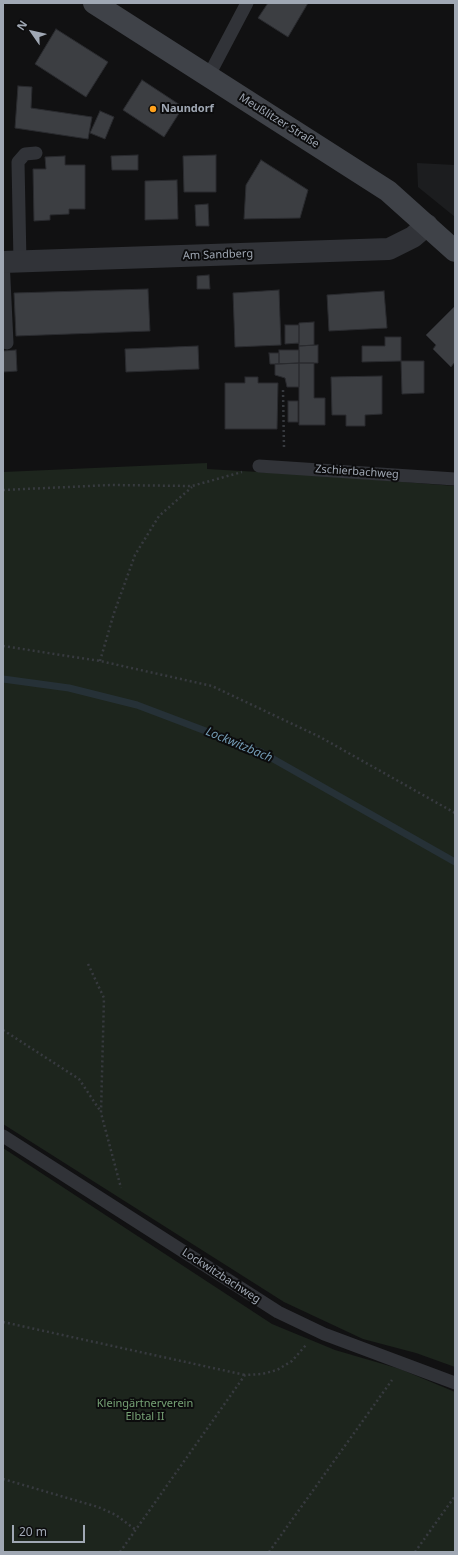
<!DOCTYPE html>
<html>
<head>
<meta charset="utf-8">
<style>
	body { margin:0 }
	#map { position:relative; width:458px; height:1555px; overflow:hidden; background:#111112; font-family:"Noto Sans",sans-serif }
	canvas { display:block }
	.frame { position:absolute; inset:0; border:4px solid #a0a8b4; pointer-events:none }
	.north { position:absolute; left:12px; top:12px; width:40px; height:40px; -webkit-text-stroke:3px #0c0c0d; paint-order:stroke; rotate:304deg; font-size:11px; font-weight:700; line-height:16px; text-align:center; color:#a0a8b4 }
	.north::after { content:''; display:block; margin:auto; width:14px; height:18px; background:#a0a8b4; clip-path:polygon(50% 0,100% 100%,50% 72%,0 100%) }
	.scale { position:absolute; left:12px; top:1525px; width:73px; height:18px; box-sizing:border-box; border:2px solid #a0a8b4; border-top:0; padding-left:5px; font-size:12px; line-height:14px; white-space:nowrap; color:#a0a8b4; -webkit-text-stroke:3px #0c0c0d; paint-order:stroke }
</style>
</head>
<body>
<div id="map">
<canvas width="458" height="1555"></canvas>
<div class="frame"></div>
<div class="north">N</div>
<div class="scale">20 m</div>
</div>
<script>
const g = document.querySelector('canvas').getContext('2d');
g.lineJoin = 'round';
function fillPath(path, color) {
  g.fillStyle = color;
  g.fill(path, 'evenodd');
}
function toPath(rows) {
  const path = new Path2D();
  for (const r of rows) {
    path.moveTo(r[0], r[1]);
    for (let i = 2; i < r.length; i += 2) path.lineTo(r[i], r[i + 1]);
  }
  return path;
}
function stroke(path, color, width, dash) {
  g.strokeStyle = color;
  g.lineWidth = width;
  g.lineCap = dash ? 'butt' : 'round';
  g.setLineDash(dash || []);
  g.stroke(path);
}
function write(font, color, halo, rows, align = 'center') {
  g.font = font + ' "Noto Sans",sans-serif';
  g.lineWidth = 4;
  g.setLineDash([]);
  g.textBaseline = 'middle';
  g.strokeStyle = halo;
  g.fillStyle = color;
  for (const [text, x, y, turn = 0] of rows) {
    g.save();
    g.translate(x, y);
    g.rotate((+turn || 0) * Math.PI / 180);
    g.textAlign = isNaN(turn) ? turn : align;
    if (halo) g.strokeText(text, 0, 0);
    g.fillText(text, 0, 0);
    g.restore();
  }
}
const built = toPath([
	[417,163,455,165,455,217,418,187]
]);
const green = toPath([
	[207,463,207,469,327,476,455,486,455,1367,416,1353,363,1339,284,1302,3,1124,3,472],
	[3,1148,272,1324,335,1350,400,1369,455,1392,455,1552,3,1552]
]);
const stream = toPath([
	[3,679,69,688,137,705,261,752,455,862]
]);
const building = toPath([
	[268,3,308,3,288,37,258,18,268,3],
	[56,29,108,62,86,97,35,64,56,29],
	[142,80,183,107,164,137,123,110,142,80],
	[18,86,32,87,31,108,92,117,88,139,15,128,18,86],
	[100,111,114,117,105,139,90,133,100,111],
	[138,155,138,170,112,170,111,156,138,155],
	[216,155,216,192,184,192,183,156,216,155],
	[65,156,65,165,85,165,85,209,69,209,69,214,50,215,50,220,34,221,33,169,46,169,45,157,65,156],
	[261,160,308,190,300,218,244,219,246,185,261,160],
	[177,180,178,219,145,220,145,181,177,180],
	[208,204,209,226,196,226,195,205,208,204],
	[209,275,210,289,197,289,197,276,209,275],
	[148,289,150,331,16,336,14,293,148,289],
	[279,290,281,345,235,347,233,293,279,290],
	[384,291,387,328,329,331,327,295,384,291],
	[455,306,455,364,454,363,451,367,433,349,436,345,426,335,455,306],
	[314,322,314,345,299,346,299,323,314,322],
	[285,325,299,325,299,343,285,344,285,325],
	[385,337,401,337,401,361,362,362,362,346,385,346,385,337],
	[318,345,318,363,299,363,299,346,318,345],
	[198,346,199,369,126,372,125,349,198,346],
	[16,350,17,371,3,372,3,351,16,350],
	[279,350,299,350,299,363,279,364,279,350],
	[269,353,279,353,279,364,270,364,269,353],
	[401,361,424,361,424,393,402,394,401,361],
	[299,363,299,387,287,387,285,378,275,375,275,364,299,363],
	[299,363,314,363,314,398,325,398,325,425,299,425,299,363],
	[382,376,382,414,365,415,365,426,346,426,346,415,332,415,331,377,382,376],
	[245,377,258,377,258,383,278,383,277,429,225,429,225,383,245,383,245,377],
	[288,401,298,401,298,422,288,422,288,401]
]);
const path = toPath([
	[283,390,284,448],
	[3,490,111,485,192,486,242,472],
	[3,646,100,661,212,686,320,737,455,813],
	[100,661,114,613,135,555,159,516,192,487],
	[88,964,104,998,101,1113,121,1188],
	[3,1030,79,1079,101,1112],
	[3,1322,245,1375],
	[3,1479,98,1507,116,1515,136,1530],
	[120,1552,245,1375,262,1374,277,1370,292,1361,306,1345],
	[269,1552,392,1380],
	[415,1552,455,1496]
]);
const lane = toPath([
	[208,77,247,3],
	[3,259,7,343],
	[20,262,18,162,25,154,36,153],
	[259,466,455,479],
	[3,1136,278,1312,324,1334,455,1383]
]);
const street = toPath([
	[3,262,389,249,413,237,427,225]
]);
const secondary = toPath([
	[94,3,388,191,455,251]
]);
const markers = [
	[153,109,4,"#ffa11c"]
];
const poiNames = [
	["Naundorf",161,109]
];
const streetNames = [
	["Meußlitzer Straße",279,121,32],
	["Am Sandberg",218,255,-2],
	["Zschierbachweg",357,472,4],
	["Lockwitzbachweg",221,1276,33]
];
const parkNames = [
	["Kleingärtnerverein",145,1404],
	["Elbtal II",145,1417]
];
const waterNames = [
	["Lockwitzbach",239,745,23]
];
fillPath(built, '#1c1d1f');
fillPath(green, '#1d251d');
stroke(stream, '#263137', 7);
fillPath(building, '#3c3e42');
stroke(building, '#2a2b2f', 1);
stroke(path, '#373a3f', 2.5, [2, 3]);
stroke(lane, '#313338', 13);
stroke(street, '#313338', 22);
stroke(secondary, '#3f4248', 22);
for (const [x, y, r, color] of markers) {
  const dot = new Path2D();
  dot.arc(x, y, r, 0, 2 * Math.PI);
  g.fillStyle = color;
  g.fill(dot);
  stroke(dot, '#0c0c0d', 1.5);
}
write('bold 11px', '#a0a8b4', '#0c0c0d', poiNames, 'left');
write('11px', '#a0a8b4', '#0c0c0d', streetNames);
write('11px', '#76a275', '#0c0c0d', parkNames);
write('italic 12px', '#739bb4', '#0c0c0d', waterNames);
</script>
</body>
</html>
